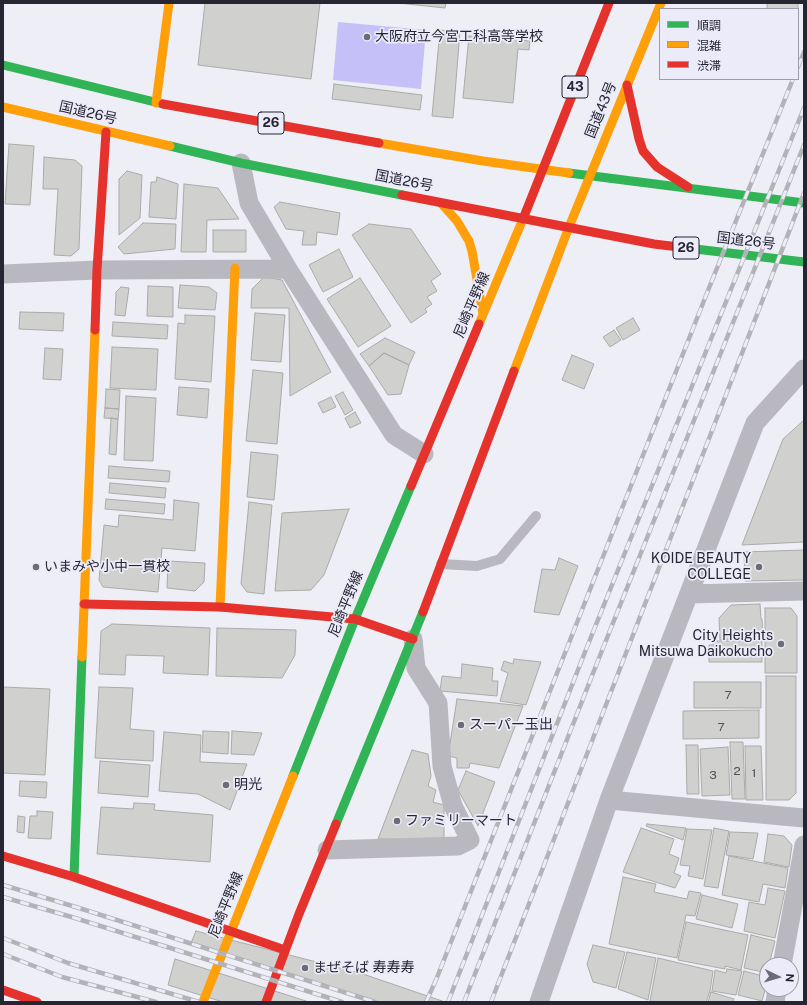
<!DOCTYPE html>
<html>
<head>
<meta charset="utf-8">
<style>
	body { margin:0 }
	#map { position:relative; width:807px; height:1005px; overflow:hidden; background:#eeeef6; font-family:"Public Sans","Noto Sans JP",sans-serif }
	canvas { display:block }
	.frame { position:absolute; inset:0; border:4px solid #262633; pointer-events:none }
	.legend { position:absolute; left:659px; top:8px; width:140px; height:72px; box-sizing:border-box; background:#ebebf9; border:1px solid #9c9caa; margin:0; padding:5px 7px; list-style:none; font-size:12px; color:#262633 }
	.legend li { display:flex; align-items:center; gap:8px; height:20px }
	.legend b { width:20px; border:1px solid #9c9caa }
	.north { position:absolute; left:759px; top:957px; width:40px; height:40px; box-sizing:border-box; background:#ebebf9; border:1px solid #9c9caa; border-radius:50%; rotate:95deg; font-size:11px; font-weight:700; line-height:16px; text-align:center; color:#262633 }
	.north::after { content:''; display:block; margin:auto; width:14px; height:18px; background:#6c6c77; clip-path:polygon(50% 0,100% 100%,50% 72%,0 100%) }
</style>
</head>
<body>
<div id="map">
<canvas width="807" height="1005"></canvas>
<div class="frame"></div>
<ul class="legend">
<li><b style="height:5px;background:#30b455"></b>順調</li>
<li><b style="height:5px;background:#ff9f0a"></b>混雑</li>
<li><b style="height:5px;background:#e5322d"></b>渋滞</li>
</ul>
<div class="north">N</div>
</div>
<script>
const g = document.querySelector('canvas').getContext('2d');
g.lineJoin = 'round';
function fillPath(path, color) {
  g.fillStyle = color;
  g.fill(path, 'evenodd');
}
function toPath(rows) {
  const path = new Path2D();
  for (const r of rows) {
    path.moveTo(r[0], r[1]);
    for (let i = 2; i < r.length; i += 2) path.lineTo(r[i], r[i + 1]);
  }
  return path;
}
function stroke(path, color, width, dash) {
  g.strokeStyle = color;
  g.lineWidth = width;
  g.lineCap = dash ? 'butt' : 'round';
  g.setLineDash(dash || []);
  g.stroke(path);
}
function write(font, color, halo, rows, align = 'center') {
  g.font = font + ' "Public Sans","Noto Sans JP",sans-serif';
  g.lineWidth = 3.5;
  g.setLineDash([]);
  g.textBaseline = 'middle';
  g.strokeStyle = halo;
  g.fillStyle = color;
  for (const [text, x, y, turn = 0] of rows) {
    g.save();
    g.translate(x, y);
    g.rotate((+turn || 0) * Math.PI / 180);
    g.textAlign = isNaN(turn) ? turn : align;
    if (halo) g.strokeText(text, 0, 0);
    g.fillText(text, 0, 0);
    g.restore();
  }
}
const water = toPath([
	[338,22,426,30,421,89,333,80]
]);
const building = toPath([
	[205,3,320,3,311,79,198,65,205,3],
	[398,3,446,3,445,8,398,3],
	[767,3,798,3,798,9,767,9,767,3],
	[440,30,460,32,453,118,432,116,440,30],
	[469,36,530,41,529,50,518,49,513,103,463,98,469,36],
	[334,84,422,95,420,110,332,99,334,84],
	[9,144,34,146,30,205,5,204,9,144],
	[44,157,75,160,82,166,79,249,71,256,54,255,58,189,43,189,44,157],
	[127,171,142,175,140,218,119,235,119,179,127,171],
	[157,177,178,184,176,219,149,217,151,182,156,182,157,177],
	[184,184,218,188,239,219,207,220,206,252,181,252,184,184],
	[280,202,340,213,337,235,317,232,316,245,302,245,304,231,286,229,274,207,280,202],
	[143,223,176,224,175,249,124,254,118,247,143,223],
	[369,224,411,229,441,274,431,281,437,291,427,297,432,304,425,309,427,312,411,323,352,235,369,224],
	[213,230,246,230,246,252,213,252,213,230],
	[339,249,353,277,323,292,309,265,339,249],
	[264,277,282,280,331,372,290,396,289,308,251,308,252,289,264,277],
	[360,278,391,326,358,347,327,299,360,278],
	[180,285,209,287,217,293,215,310,178,308,180,285],
	[148,286,173,287,173,317,147,316,148,286],
	[121,287,129,288,125,316,115,315,116,292,121,287],
	[20,312,64,313,63,331,19,329,20,312],
	[255,313,285,315,281,362,251,360,255,313],
	[185,315,215,316,211,382,175,379,178,323,185,324,185,315],
	[633,318,640,330,623,340,616,328,633,318],
	[113,322,168,325,167,339,112,336,113,322],
	[614,330,621,340,610,347,603,337,614,330],
	[385,338,415,352,409,365,384,353,369,366,360,354,385,338],
	[112,347,158,349,156,390,110,388,112,347],
	[45,348,63,349,61,380,43,379,45,348],
	[384,353,409,365,401,394,388,395,369,366,384,353],
	[572,355,594,364,584,389,562,380,572,355],
	[253,370,283,373,277,444,246,441,253,370],
	[179,387,209,389,207,418,177,415,179,387],
	[106,389,120,390,119,409,105,408,106,389],
	[343,392,353,410,345,415,335,396,343,392],
	[126,396,156,398,153,461,124,460,126,396],
	[331,397,336,407,323,413,318,403,331,397],
	[105,408,119,409,118,419,104,418,105,408],
	[355,412,361,423,350,428,345,418,355,412],
	[111,418,118,419,116,455,109,454,111,418],
	[804,420,804,542,742,545,783,439,804,420],
	[251,452,278,455,274,500,247,497,251,452],
	[109,466,170,471,169,482,108,478,109,466],
	[110,483,166,488,165,498,109,493,110,483],
	[106,499,165,504,164,514,105,509,106,499],
	[174,500,199,503,195,551,162,548,158,592,103,587,99,580,104,525,118,527,119,515,173,520,174,500],
	[249,502,272,505,264,594,247,592,241,584,249,502],
	[349,509,324,575,311,590,275,591,282,513,349,509],
	[804,550,804,580,745,581,744,552,804,550],
	[559,558,578,566,559,615,534,612,542,569,555,570,559,558],
	[168,561,205,563,204,582,195,591,167,588,168,561],
	[760,604,761,619,762,619,763,639,720,640,719,618,731,605,760,604],
	[765,608,791,608,797,616,797,673,765,673,765,608],
	[112,624,210,628,208,675,163,673,164,656,126,655,125,675,99,674,101,631,112,624],
	[217,628,296,630,295,655,282,678,216,676,217,628],
	[713,641,762,641,762,662,709,662,709,645,714,645,713,641],
	[514,659,541,662,526,705,500,701,508,673,501,670,504,661,513,664,514,659],
	[462,664,493,668,492,681,498,681,497,696,440,691,442,676,461,678,462,664],
	[766,676,796,676,796,793,789,800,766,800,766,676],
	[694,682,761,682,761,708,694,708,694,682],
	[3,687,50,689,45,775,3,773,3,687],
	[99,687,133,688,130,729,154,731,153,761,95,758,99,687],
	[457,699,523,706,499,768,470,763,469,768,457,768,457,758,448,756,457,699],
	[759,710,759,738,683,739,683,711,759,710],
	[203,731,229,732,228,754,202,752,203,731],
	[232,731,262,733,254,755,231,754,232,731],
	[164,732,201,735,200,762,247,764,230,810,198,794,159,791,164,732],
	[730,742,743,742,745,799,732,799,730,742],
	[686,745,698,745,699,794,687,794,686,745],
	[745,746,761,746,763,800,746,800,745,746],
	[728,747,730,795,702,796,700,749,728,747],
	[412,750,428,754,431,776,428,786,436,790,433,802,444,805,444,840,378,839,412,750],
	[100,761,150,765,148,797,98,793,100,761],
	[466,771,495,782,478,826,458,790,466,771],
	[20,781,47,782,46,798,19,796,20,781],
	[134,803,155,804,154,810,213,815,210,862,97,854,101,807,133,809,134,803],
	[37,811,53,812,51,839,28,838,30,816,37,816,37,811],
	[18,816,25,817,24,833,17,832,18,816],
	[647,824,686,828,683,840,646,826,647,824],
	[641,828,674,839,669,854,679,858,674,873,681,876,675,888,623,872,641,828],
	[714,828,729,831,718,888,704,886,714,828],
	[687,829,712,830,703,879,688,876,690,866,680,865,687,829],
	[730,832,758,833,753,859,726,855,730,832],
	[768,834,784,836,792,845,789,867,764,862,768,834],
	[729,856,788,868,785,888,763,884,759,902,722,895,729,856],
	[623,877,656,884,654,892,687,899,689,891,701,893,695,916,686,915,677,958,609,944,623,877],
	[768,888,785,891,775,938,744,931,749,902,765,905,768,888],
	[702,895,738,904,732,928,696,919,702,895],
	[686,922,748,935,741,970,725,966,725,969,678,960,686,922],
	[196,931,363,974,445,1002,375,1002,191,943,196,931],
	[751,935,775,941,769,965,767,965,767,973,744,968,751,935],
	[593,945,625,952,616,988,593,982,587,964,593,945],
	[627,952,656,958,648,1000,618,989,627,952],
	[658,958,713,971,710,991,706,1002,654,1002,650,1001,658,958],
	[175,959,309,1002,223,1002,168,985,175,959],
	[727,969,742,971,736,995,712,991,715,970,726,973,727,969],
	[744,971,767,977,767,983,762,1001,738,995,744,971],
	[711,992,734,999,733,1002,708,1002,711,992]
]);
const lane = toPath([
	[441,564,477,566,500,559,536,516]
]);
const street = toPath([
	[241,163,249,203,288,269,394,435,424,454],
	[3,274,97,270,288,269],
	[689,594,804,591],
	[609,800,804,818],
	[327,850,458,846,470,840,453,806,442,766,438,703,416,668,413,639],
	[782,965,804,845],
	[539,1002,609,800,755,423,804,369],
	[775,1002,777,989]
]);
const fast = toPath([
	[3,65,163,104],
	[170,146,241,163,402,195],
	[569,173,804,203],
	[679,247,804,262],
	[293,776,355,619,411,486],
	[336,824,423,612],
	[74,877,82,657]
]);
const slow = toPath([
	[156,103,169,3],
	[3,107,170,146],
	[379,143,483,161,569,173],
	[441,203,457,221,469,241,472,251,483,314],
	[569,227,661,3],
	[479,324,523,219],
	[514,371,569,227],
	[220,607,235,268],
	[82,657,95,330],
	[203,1002,293,776]
]);
const jam = toPath([
	[627,85,639,139,643,151,657,167,688,187],
	[163,104,379,143],
	[402,195,654,244,679,247],
	[523,219,609,3],
	[95,330,97,270,106,132],
	[411,486,479,324],
	[84,604,220,607,355,619,413,639],
	[423,612,514,371],
	[3,856,74,877,285,950],
	[3,990,37,1002],
	[266,1002,299,914,336,824]
]);
const rail = toPath([
	[798,67,804,52],
	[3,885,79,908,375,1002],
	[3,897,75,918,342,1002],
	[3,938,68,963,199,1002],
	[3,954,62,977,156,1002],
	[426,1002,436,980,707,293,793,79],
	[448,1002,585,652,804,108],
	[464,1002,599,658,804,145],
	[491,1002,804,193]
]);
const markers = [
	[367,37,4,"#6c6c77"],
	[36,567,4,"#6c6c77"],
	[759,567,4,"#6c6c77"],
	[781,644,4,"#6c6c77"],
	[461,725,4,"#6c6c77"],
	[226,785,4,"#6c6c77"],
	[397,821,4,"#6c6c77"],
	[305,968,4,"#6c6c77"]
];
const numberNames = [
	["7",728,695],
	["7",721,727],
	["2",737,771],
	["1",754,773],
	["3",713,775]
];
const shields = [
	[575,87,26],
	[271,123,26],
	[686,248,26]
];
const shieldNames = [
	["43",575,87],
	["26",271,123],
	["26",686,248]
];
const poiNames = [
	["大阪府立今宮工科高等学校",375,37],
	["KOIDE BEAUTY",751,559,"right"],
	["COLLEGE",751,575,"right"],
	["いまみや小中一貫校",44,567],
	["City Heights",773,636,"right"],
	["Mitsuwa Daikokucho",773,652,"right"],
	["スーパー玉出",469,725],
	["明光",234,785],
	["ファミリーマート",405,821],
	["まぜそば 寿寿寿",313,968]
];
const streetNames = [
	["国道43号",601,110,-68],
	["国道26号",88,113,13],
	["国道26号",404,181,11],
	["国道26号",746,241,7],
	["尼崎平野線",472,305,-67],
	["尼崎平野線",346,604,-68],
	["尼崎平野線",226,905,-68]
];
fillPath(water, '#c5c1f8');
fillPath(building, '#d0d1ce');
stroke(building, '#aaaba8', 1);
stroke(lane, '#b8b8be', 10);
stroke(street, '#b8b8be', 19);
stroke(fast, '#30b455', 9);
stroke(slow, '#ff9f0a', 9);
stroke(jam, '#e5322d', 9);
stroke(rail, '#b2b2b7', 4.5);
stroke(rail, '#ebebf9', 3, [9]);
for (const [x, y, r, color] of markers) {
  const dot = new Path2D();
  dot.arc(x, y, r, 0, 2 * Math.PI);
  g.fillStyle = color;
  g.fill(dot);
  stroke(dot, '#ebebf9', 1.5);
}
write('12px', '#50515a', null, numberNames);
for (const [x, y, w] of shields) {
  const box = new Path2D();
  box.roundRect(x - w / 2, y - 11, w, 22, 3);
  g.fillStyle = '#ebebf9';
  g.fill(box);
  stroke(box, '#262633', 1);
}
write('bold 13px', '#262633', null, shieldNames);
write('14px', '#262633', '#ebebf9', poiNames, 'left');
write('14px', '#262633', '#ebebf9', streetNames);
</script>
</body>
</html>
